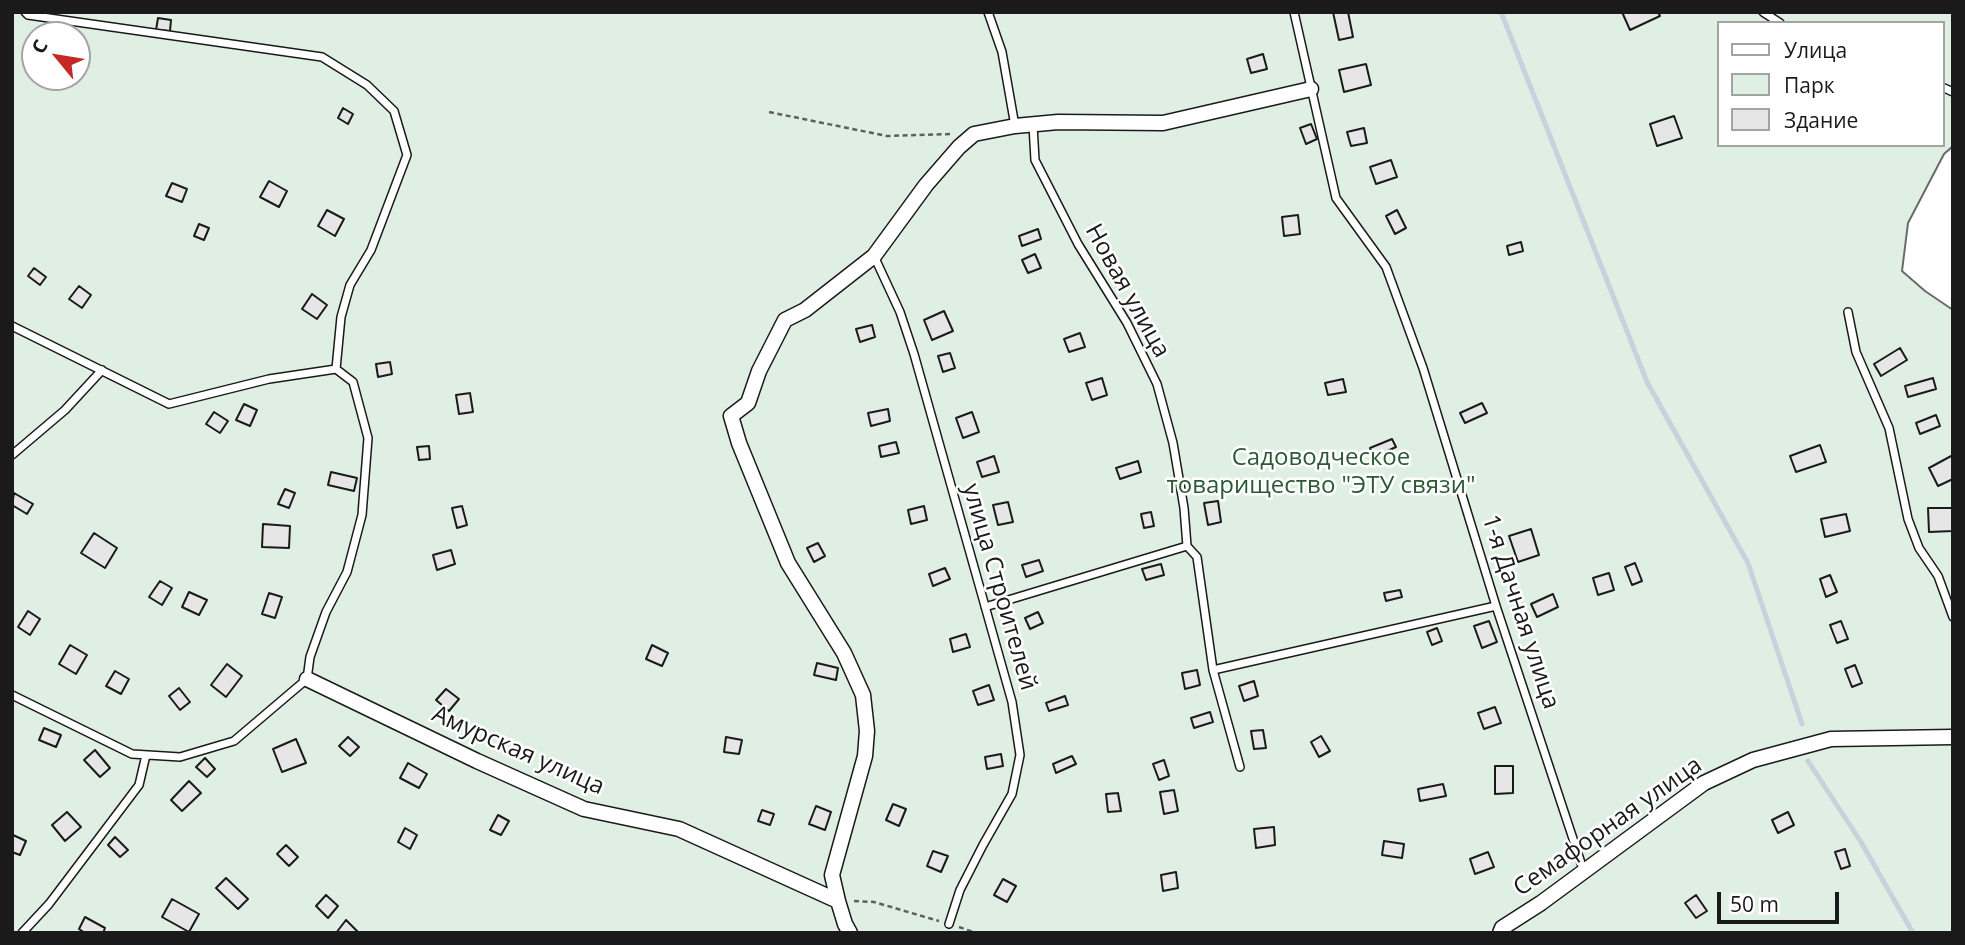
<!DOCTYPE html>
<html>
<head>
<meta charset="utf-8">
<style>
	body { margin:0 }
	#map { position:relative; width:1965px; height:945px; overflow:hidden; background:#fff; font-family:"Open Sans",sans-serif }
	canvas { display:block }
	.frame { position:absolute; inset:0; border:14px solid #1a1a1a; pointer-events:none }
	.legend { position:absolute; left:1717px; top:21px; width:228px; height:126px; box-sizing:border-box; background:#fff; border:2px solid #a3a3a3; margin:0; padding:9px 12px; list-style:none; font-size:21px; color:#1a1a1a }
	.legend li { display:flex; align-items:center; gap:14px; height:35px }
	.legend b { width:35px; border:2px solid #a3a3a3 }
	.north { position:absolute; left:21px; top:21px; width:70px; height:70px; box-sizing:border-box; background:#fff; border:2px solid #a3a3a3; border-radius:50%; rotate:300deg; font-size:19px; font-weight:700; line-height:28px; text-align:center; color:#1a1a1a }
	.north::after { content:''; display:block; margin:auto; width:24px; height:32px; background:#c62828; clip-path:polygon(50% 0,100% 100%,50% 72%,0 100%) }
	.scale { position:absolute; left:1717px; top:892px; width:122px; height:32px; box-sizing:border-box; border:4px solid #1a1a1a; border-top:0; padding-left:9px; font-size:21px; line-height:24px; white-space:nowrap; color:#1a1a1a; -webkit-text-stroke:5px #fff; paint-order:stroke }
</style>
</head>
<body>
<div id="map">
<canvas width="1965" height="945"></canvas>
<div class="frame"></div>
<ul class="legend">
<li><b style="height:9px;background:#fff"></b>Улица</li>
<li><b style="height:19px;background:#e0efe3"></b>Парк</li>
<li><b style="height:19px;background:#e6e6e6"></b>Здание</li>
</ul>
<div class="north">С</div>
<div class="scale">50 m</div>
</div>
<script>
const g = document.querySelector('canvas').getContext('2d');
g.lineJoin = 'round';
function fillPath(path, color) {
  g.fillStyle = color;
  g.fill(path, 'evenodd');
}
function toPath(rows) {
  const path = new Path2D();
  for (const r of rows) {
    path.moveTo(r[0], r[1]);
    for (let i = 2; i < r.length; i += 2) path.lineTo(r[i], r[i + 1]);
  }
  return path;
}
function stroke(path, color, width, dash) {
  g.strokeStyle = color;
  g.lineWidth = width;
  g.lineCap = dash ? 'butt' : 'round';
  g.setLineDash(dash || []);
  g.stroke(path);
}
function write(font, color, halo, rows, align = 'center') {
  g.font = font + ' "Open Sans",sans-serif';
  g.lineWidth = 5;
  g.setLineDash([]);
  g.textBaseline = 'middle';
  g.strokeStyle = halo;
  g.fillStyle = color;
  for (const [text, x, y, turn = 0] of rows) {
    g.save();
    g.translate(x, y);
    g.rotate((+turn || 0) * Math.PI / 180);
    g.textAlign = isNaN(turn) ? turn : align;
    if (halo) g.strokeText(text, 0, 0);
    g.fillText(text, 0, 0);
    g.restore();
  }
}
const green = toPath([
	[12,12,1953,12,1953,146,1944,154,1908,223,1902,271,1925,291,1953,310,1953,933,12,933,12,12],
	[1718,23,1942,23,1942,145,1718,145,1718,23],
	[35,35,77,35,77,77,35,77,35,35]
]);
const stream = toPath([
	[1501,12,1647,382,1748,563,1802,724],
	[1808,761,1861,842,1913,933]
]);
const building = toPath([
	[1333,12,1348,12,1353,37,1339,40,1333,12],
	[1622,12,1658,12,1660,16,1630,30,1622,12],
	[158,18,171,20,170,31,156,30,158,18],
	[1263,54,1267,69,1251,73,1247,59,1263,54],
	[1366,64,1371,85,1344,92,1339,70,1366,64],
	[343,108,353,114,348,124,338,118,343,108],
	[1674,116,1682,138,1657,146,1650,124,1674,116],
	[1311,124,1317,139,1306,144,1300,128,1311,124],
	[1364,128,1367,143,1351,146,1347,132,1364,128],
	[1391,160,1397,177,1376,184,1370,167,1391,160],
	[269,181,287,191,279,207,260,197,269,181],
	[172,183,187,189,182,202,166,196,172,183],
	[327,210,344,219,335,236,318,226,327,210],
	[1397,210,1406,228,1395,234,1386,216,1397,210],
	[1298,215,1300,234,1284,236,1282,217,1298,215],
	[199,224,209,228,204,240,194,236,199,224],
	[1038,229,1041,239,1022,246,1019,236,1038,229],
	[1521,242,1523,251,1509,255,1507,246,1521,242],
	[1035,254,1041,268,1028,273,1022,260,1035,254],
	[34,268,46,277,40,285,28,276,34,268],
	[79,286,91,295,82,308,69,299,79,286],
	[312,294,327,305,317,319,302,309,312,294],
	[944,311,953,331,932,340,924,320,944,311],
	[872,325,875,337,860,342,856,329,872,325],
	[1080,333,1085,347,1069,352,1064,339,1080,333],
	[1900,348,1907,360,1881,376,1874,364,1900,348],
	[950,353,955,368,943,372,938,356,950,353],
	[390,362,392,374,378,377,376,364,390,362],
	[1102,378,1107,395,1092,400,1086,383,1102,378],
	[1933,378,1936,389,1908,397,1905,386,1933,378],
	[1343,379,1346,392,1328,395,1325,383,1343,379],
	[470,393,473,412,459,414,456,395,470,393],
	[1482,403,1487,413,1465,423,1460,413,1482,403],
	[244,404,257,410,250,426,236,420,244,404],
	[888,409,890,421,871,426,868,413,888,409],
	[214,412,228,421,220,433,206,424,214,412],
	[972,412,979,432,963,438,956,418,972,412],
	[1936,415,1940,426,1920,434,1916,423,1936,415],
	[1392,439,1396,447,1374,457,1370,448,1392,439],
	[896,442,899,453,881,457,879,446,896,442],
	[1820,445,1826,462,1796,472,1790,456,1820,445],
	[429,446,430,459,419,460,417,447,429,446],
	[1953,455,1953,479,1938,486,1929,468,1953,455],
	[994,456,999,472,982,477,977,462,994,456],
	[1138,461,1141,472,1120,479,1116,468,1138,461],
	[331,472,357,478,354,491,328,485,331,472],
	[285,489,295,493,289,508,278,504,285,489],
	[14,493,33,504,27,514,12,505,14,493],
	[1218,501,1221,522,1208,525,1204,503,1218,501],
	[1008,502,1013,522,998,525,993,505,1008,502],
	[462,506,467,525,457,528,452,508,462,506],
	[924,506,927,520,911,524,908,510,924,506],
	[1928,508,1953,508,1953,531,1929,532,1928,508],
	[1151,512,1154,526,1144,528,1141,514,1151,512],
	[1846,514,1850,531,1825,537,1821,519,1846,514],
	[263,524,290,526,289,548,262,547,263,524],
	[1531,529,1539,555,1518,562,1509,536,1531,529],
	[94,533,117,548,105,568,81,553,94,533],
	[818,543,825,556,814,562,807,548,818,543],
	[451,550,455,564,437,570,433,555,451,550],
	[1039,560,1043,571,1026,577,1022,565,1039,560],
	[1635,563,1642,581,1632,585,1625,567,1635,563],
	[1161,564,1164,575,1146,580,1142,569,1161,564],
	[945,568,950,579,933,586,929,574,945,568],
	[1609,573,1614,590,1598,595,1593,578,1609,573],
	[1830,575,1837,592,1826,597,1820,579,1830,575],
	[160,581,172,588,162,605,149,597,160,581],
	[1400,590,1402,597,1386,601,1384,593,1400,590],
	[189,592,207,600,199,615,182,607,189,592],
	[269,593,282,597,275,618,262,614,269,593],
	[1553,594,1558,607,1537,617,1531,604,1553,594],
	[28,611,40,619,30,635,18,627,28,611],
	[1038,612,1043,623,1030,629,1025,618,1038,612],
	[1489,621,1497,642,1482,648,1474,626,1489,621],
	[1841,621,1848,639,1837,643,1830,625,1841,621],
	[1437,628,1442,641,1432,645,1427,632,1437,628],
	[966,634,970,647,953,652,950,639,966,634],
	[70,645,87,655,76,674,59,664,70,645],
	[652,645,668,653,662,666,646,659,652,645],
	[817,663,838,668,836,680,814,675,817,663],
	[227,664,242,676,226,697,211,685,227,664],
	[1855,665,1862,683,1852,687,1845,669,1855,665],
	[1197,670,1200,685,1185,689,1182,673,1197,670],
	[115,671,129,679,121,694,106,686,115,671],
	[1254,681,1258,696,1244,701,1239,686,1254,681],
	[989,685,994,700,978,705,973,691,989,685],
	[179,688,190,702,180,710,169,696,179,688],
	[446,689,459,699,449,711,436,700,446,689],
	[1065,696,1068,705,1049,711,1046,703,1065,696],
	[1495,707,1501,723,1484,729,1478,713,1495,707],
	[1210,712,1213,722,1194,728,1191,718,1210,712],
	[44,728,61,735,56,747,39,740,44,728],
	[1263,730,1266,748,1254,749,1251,731,1263,730],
	[1321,736,1330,751,1319,757,1311,742,1321,736],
	[348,737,359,747,350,756,339,746,348,737],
	[726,737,742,740,739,754,724,752,726,737],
	[296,739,306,763,282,772,273,749,296,739],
	[95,750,110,768,100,777,84,760,95,750],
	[1001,754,1003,766,987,769,985,757,1001,754],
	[1072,756,1076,764,1056,773,1053,764,1072,756],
	[205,758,215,769,207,777,196,767,205,758],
	[1164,760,1169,776,1159,780,1153,764,1164,760],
	[408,763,427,774,419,788,400,778,408,763],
	[1495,766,1513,766,1513,793,1495,794,1495,766],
	[189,781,201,793,182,811,171,800,189,781],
	[1443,784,1446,796,1420,801,1418,789,1443,784],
	[1174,790,1178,811,1164,814,1160,792,1174,790],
	[1118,793,1121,811,1108,812,1106,794,1118,793],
	[893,804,906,809,899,826,886,820,893,804],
	[816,806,831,812,825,830,809,824,816,806],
	[762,810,774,814,770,825,758,821,762,810],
	[67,812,81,827,65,841,52,825,67,812],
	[1788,812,1794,825,1778,833,1772,820,1788,812],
	[498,815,509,821,501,835,490,830,498,815],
	[1274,827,1275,845,1256,848,1254,829,1274,827],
	[405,828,417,835,410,849,398,842,405,828],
	[13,835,26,841,20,855,12,852,13,835],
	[115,837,128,850,120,857,108,845,115,837],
	[1384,841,1404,844,1402,858,1382,855,1384,841],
	[286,845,298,857,289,866,277,854,286,845],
	[1845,849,1850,866,1841,869,1835,852,1845,849],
	[933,851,948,856,941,872,927,866,933,851],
	[1488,852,1494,867,1475,874,1470,859,1488,852],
	[1176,872,1178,888,1163,891,1161,875,1176,872],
	[226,878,248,899,238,909,216,888,226,878],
	[1003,879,1016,886,1007,902,994,895,1003,879],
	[326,895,338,906,328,918,316,906,326,895],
	[1696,895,1707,911,1696,918,1685,903,1696,895],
	[172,899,199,914,189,932,162,917,172,899],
	[85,917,105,928,103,933,85,933,79,929,85,917],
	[346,920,359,933,336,933,346,920]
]);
const path = toPath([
	[769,112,887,136,950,134],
	[854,901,874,902,939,921],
	[959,927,976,933]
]);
const service = toPath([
	[25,12,28,15,322,57,367,85,394,111,407,155,371,250,350,285,341,317,336,369],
	[988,12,1002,52,1015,126],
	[1294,12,1336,198,1386,267,1423,368,1496,606,1584,872],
	[1763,12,1780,23],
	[1942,87,1953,92],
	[1033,125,1035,160,1078,244,1127,323,1157,384,1173,443,1184,508,1187,546,1197,557,1213,670,1240,767],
	[874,256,900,312,914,354,1012,702,1020,755,1012,794,983,845,960,890,949,924],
	[1848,312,1856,352,1889,428,1908,519,1919,548,1938,576,1953,617],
	[12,326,169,404,269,379,336,369],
	[12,455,65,410,102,370],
	[985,607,1187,546],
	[1213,670,1496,606],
	[12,695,132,754,180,757,234,741,307,679,310,657,326,612,347,572,362,515,368,438,353,382,336,369],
	[22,933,49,904,139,785,146,755]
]);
const minor = toPath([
	[307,679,477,761,584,809,679,829,838,901,845,924,850,933],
	[838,901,832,875,865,756,867,731,863,695,844,653,788,563,739,443,731,416,748,403,759,371,785,320,805,310,874,256,926,185,959,147,974,134,1015,126,1058,122,1163,123,1311,89],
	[1500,933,1502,928,1541,903,1704,783,1753,760,1831,739,1953,737]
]);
const streetNames = [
	["Новая улица",1127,291,61],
	["улица Строителей",999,587,74],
	["1-я Дачная улица",1520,612,72],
	["Амурская улица",518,751,24],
	["Семафорная улица",1608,827,-35]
];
const parkNames = [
	["Садоводческое",1321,458],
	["товарищество \"ЭТУ связи\"",1321,486]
];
fillPath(green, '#e0efe3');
stroke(green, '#6a6a6a', 2);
stroke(stream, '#c6d2dc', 5);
fillPath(building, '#e6e6e6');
stroke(building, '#1a1a1a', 2);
stroke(service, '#1a1a1a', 10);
stroke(minor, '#1a1a1a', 17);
stroke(path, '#5f5f5f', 2.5, [5, 3.5]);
stroke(service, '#fff', 7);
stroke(minor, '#fff', 14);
write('24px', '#1a1a1a', '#fff', streetNames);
write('24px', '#2b5a34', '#fff', parkNames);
</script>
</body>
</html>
